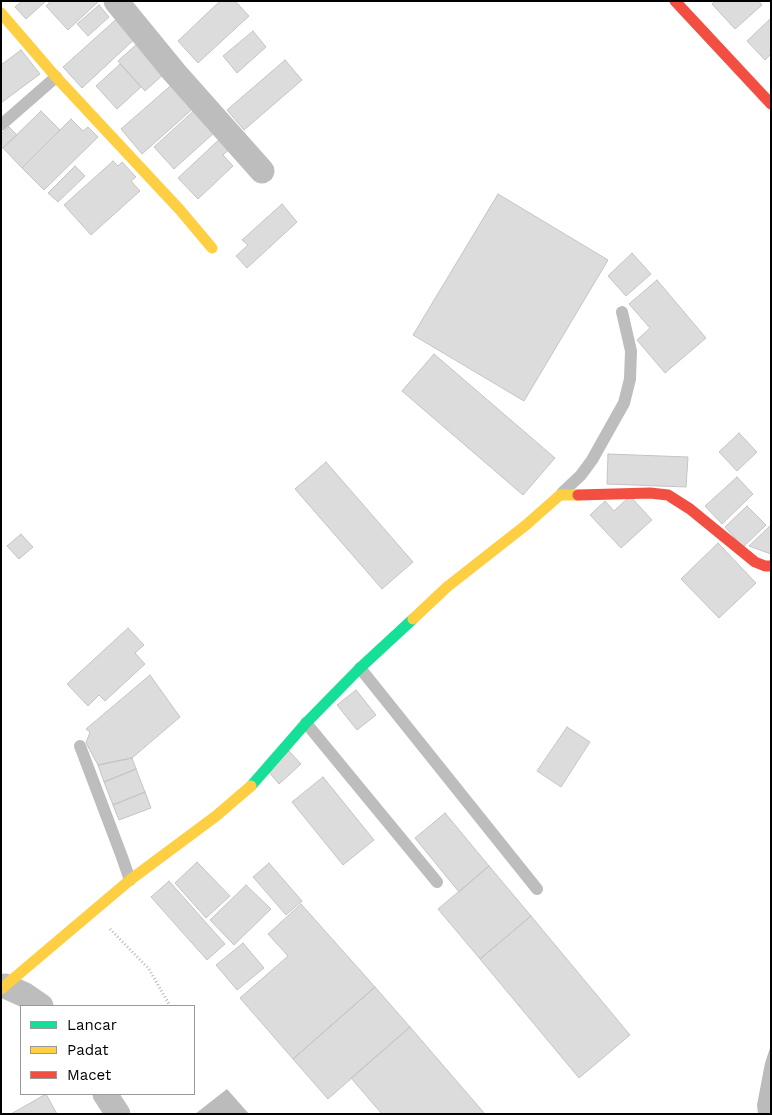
<!DOCTYPE html>
<html>
<head>
<meta charset="utf-8">
<style>
	body { margin:0 }
	#map { position:relative; width:772px; height:1115px; overflow:hidden; background:#fff; font-family:"Work Sans",sans-serif }
	canvas { display:block }
	.frame { position:absolute; inset:0; border:2px solid #000; pointer-events:none }
	.legend { position:absolute; left:20px; top:1005px; width:175px; height:90px; box-sizing:border-box; background:#fff; border:1px solid #999; margin:0; padding:6px 9px; list-style:none; font-size:15px; color:#000 }
	.legend li { display:flex; align-items:center; gap:10px; height:25px }
	.legend b { width:25px; border:1px solid #999 }
</style>
</head>
<body>
<div id="map">
<canvas width="772" height="1115"></canvas>
<div class="frame"></div>
<ul class="legend">
<li><b style="height:6px;background:#16e098"></b>Lancar</li>
<li><b style="height:6px;background:#ffcf43"></b>Padat</li>
<li><b style="height:6px;background:#f24e42"></b>Macet</li>
</ul>
</div>
<script>
const g = document.querySelector('canvas').getContext('2d');
g.lineJoin = 'round';
function fillPath(path, color) {
  g.fillStyle = color;
  g.fill(path, 'evenodd');
}
function toPath(rows) {
  const path = new Path2D();
  for (const r of rows) {
    path.moveTo(r[0], r[1]);
    for (let i = 2; i < r.length; i += 2) path.lineTo(r[i], r[i + 1]);
  }
  return path;
}
function stroke(path, color, width, dash) {
  g.strokeStyle = color;
  g.lineWidth = width;
  g.lineCap = dash ? 'butt' : 'round';
  g.setLineDash(dash || []);
  g.stroke(path);
}
const water = toPath([
	[771,1045,771,1114,758,1114,757,1105,765,1063],
	[227,1089,249,1114,195,1114]
]);
const building = toPath([
	[22,1,46,1,26,19,15,7,22,1],
	[51,1,99,1,68,30,46,6,51,1],
	[220,1,235,1,249,16,198,63,178,41,220,1],
	[716,1,759,1,762,5,735,29,712,4,716,1],
	[99,5,109,17,88,36,77,24,99,5],
	[121,15,139,35,82,88,63,67,121,15],
	[771,18,771,54,765,60,747,41,771,18],
	[253,31,266,47,237,73,223,56,253,31],
	[138,43,165,73,145,91,118,61,138,43],
	[21,50,40,74,1,103,1,65,21,50],
	[285,60,302,80,244,130,227,110,285,60],
	[120,64,141,87,117,109,96,86,120,64],
	[176,81,197,105,142,154,121,129,176,81],
	[199,106,215,132,174,169,154,147,199,106],
	[41,111,60,130,22,168,3,148,41,111],
	[71,119,83,131,88,127,98,137,44,190,22,168,71,119],
	[9,127,17,135,3,148,1,147,1,134,9,127],
	[225,134,234,145,223,155,233,166,198,199,178,178,225,134],
	[113,161,118,166,122,162,136,177,131,181,140,191,91,235,64,205,113,161],
	[75,166,85,176,58,202,48,193,75,166],
	[498,194,608,260,524,401,413,335,498,194],
	[282,204,297,222,247,268,236,256,248,245,242,240,282,204],
	[632,253,651,274,626,296,608,276,632,253],
	[657,280,706,338,665,373,637,340,650,328,629,304,657,280],
	[434,354,555,458,523,495,402,391,434,354],
	[739,433,757,452,737,471,719,452,739,433],
	[608,454,688,457,686,487,607,484,608,454],
	[326,462,413,562,382,589,295,489,326,462],
	[737,477,753,494,722,524,705,506,737,477],
	[630,496,652,520,621,548,590,515,605,501,614,511,630,496],
	[747,506,766,525,743,547,725,527,747,506],
	[771,525,771,554,749,546,771,525],
	[21,534,33,547,19,559,7,546,21,534],
	[718,543,756,583,719,618,681,579,718,543],
	[128,628,144,645,135,653,145,664,105,701,99,695,88,706,67,684,128,628],
	[150,675,180,717,132,758,98,765,86,743,90,732,86,729,150,675],
	[356,690,376,715,357,730,337,705,356,690],
	[567,727,590,742,561,787,537,771,567,727],
	[289,751,301,764,279,784,268,771,289,751],
	[132,758,136,769,104,782,98,765,132,758],
	[136,769,145,792,113,805,104,782,136,769],
	[323,777,374,840,343,865,292,802,323,777],
	[145,792,151,808,119,820,113,805,145,792],
	[445,813,489,866,459,892,415,838,445,813],
	[197,862,230,896,206,918,175,883,197,862],
	[269,863,302,901,286,915,253,877,269,863],
	[489,866,531,916,480,959,438,909,489,866],
	[169,881,225,944,207,960,151,897,169,881],
	[246,885,271,909,234,945,210,920,246,885],
	[301,904,375,987,293,1059,240,998,288,956,268,934,301,904],
	[531,916,630,1035,579,1078,480,959,531,916],
	[243,943,264,968,237,990,216,965,243,943],
	[375,987,410,1027,328,1099,293,1059,375,987],
	[410,1027,485,1114,382,1114,351,1078,410,1027],
	[46,1094,57,1114,11,1114,46,1094]
]);
const path = toPath([
	[110,929,149,969,170,1006]
]);
const lane = toPath([
	[1,125,56,77],
	[562,493,581,475,592,460,624,403,630,379,631,351,622,312],
	[360,668,537,889],
	[306,723,437,882],
	[80,746,122,857,130,880]
]);
const street = toPath([
	[116,1,174,72,262,171],
	[5,986,25,995,41,1006],
	[105,1094,118,1114]
]);
const fast = toPath([
	[251,786,306,723,360,668,413,619]
]);
const slow = toPath([
	[1,13,56,77,180,210,212,248],
	[413,619,447,587,526,525,560,495,578,495],
	[1,989,130,880,216,816,251,786]
]);
const jam = toPath([
	[675,1,771,104],
	[578,495,650,493,668,495,690,509,755,562,765,566,771,566]
]);
fillPath(water, '#bbb');
fillPath(building, '#dcdcdc');
stroke(building, '#c4c4c4', 1);
stroke(path, '#b8b8b8', 3, [1, 2.5]);
stroke(lane, '#bdbdbd', 12);
stroke(street, '#bdbdbd', 25);
stroke(fast, '#16e098', 11);
stroke(slow, '#ffcf43', 11);
stroke(jam, '#f24e42', 11);
</script>
</body>
</html>
